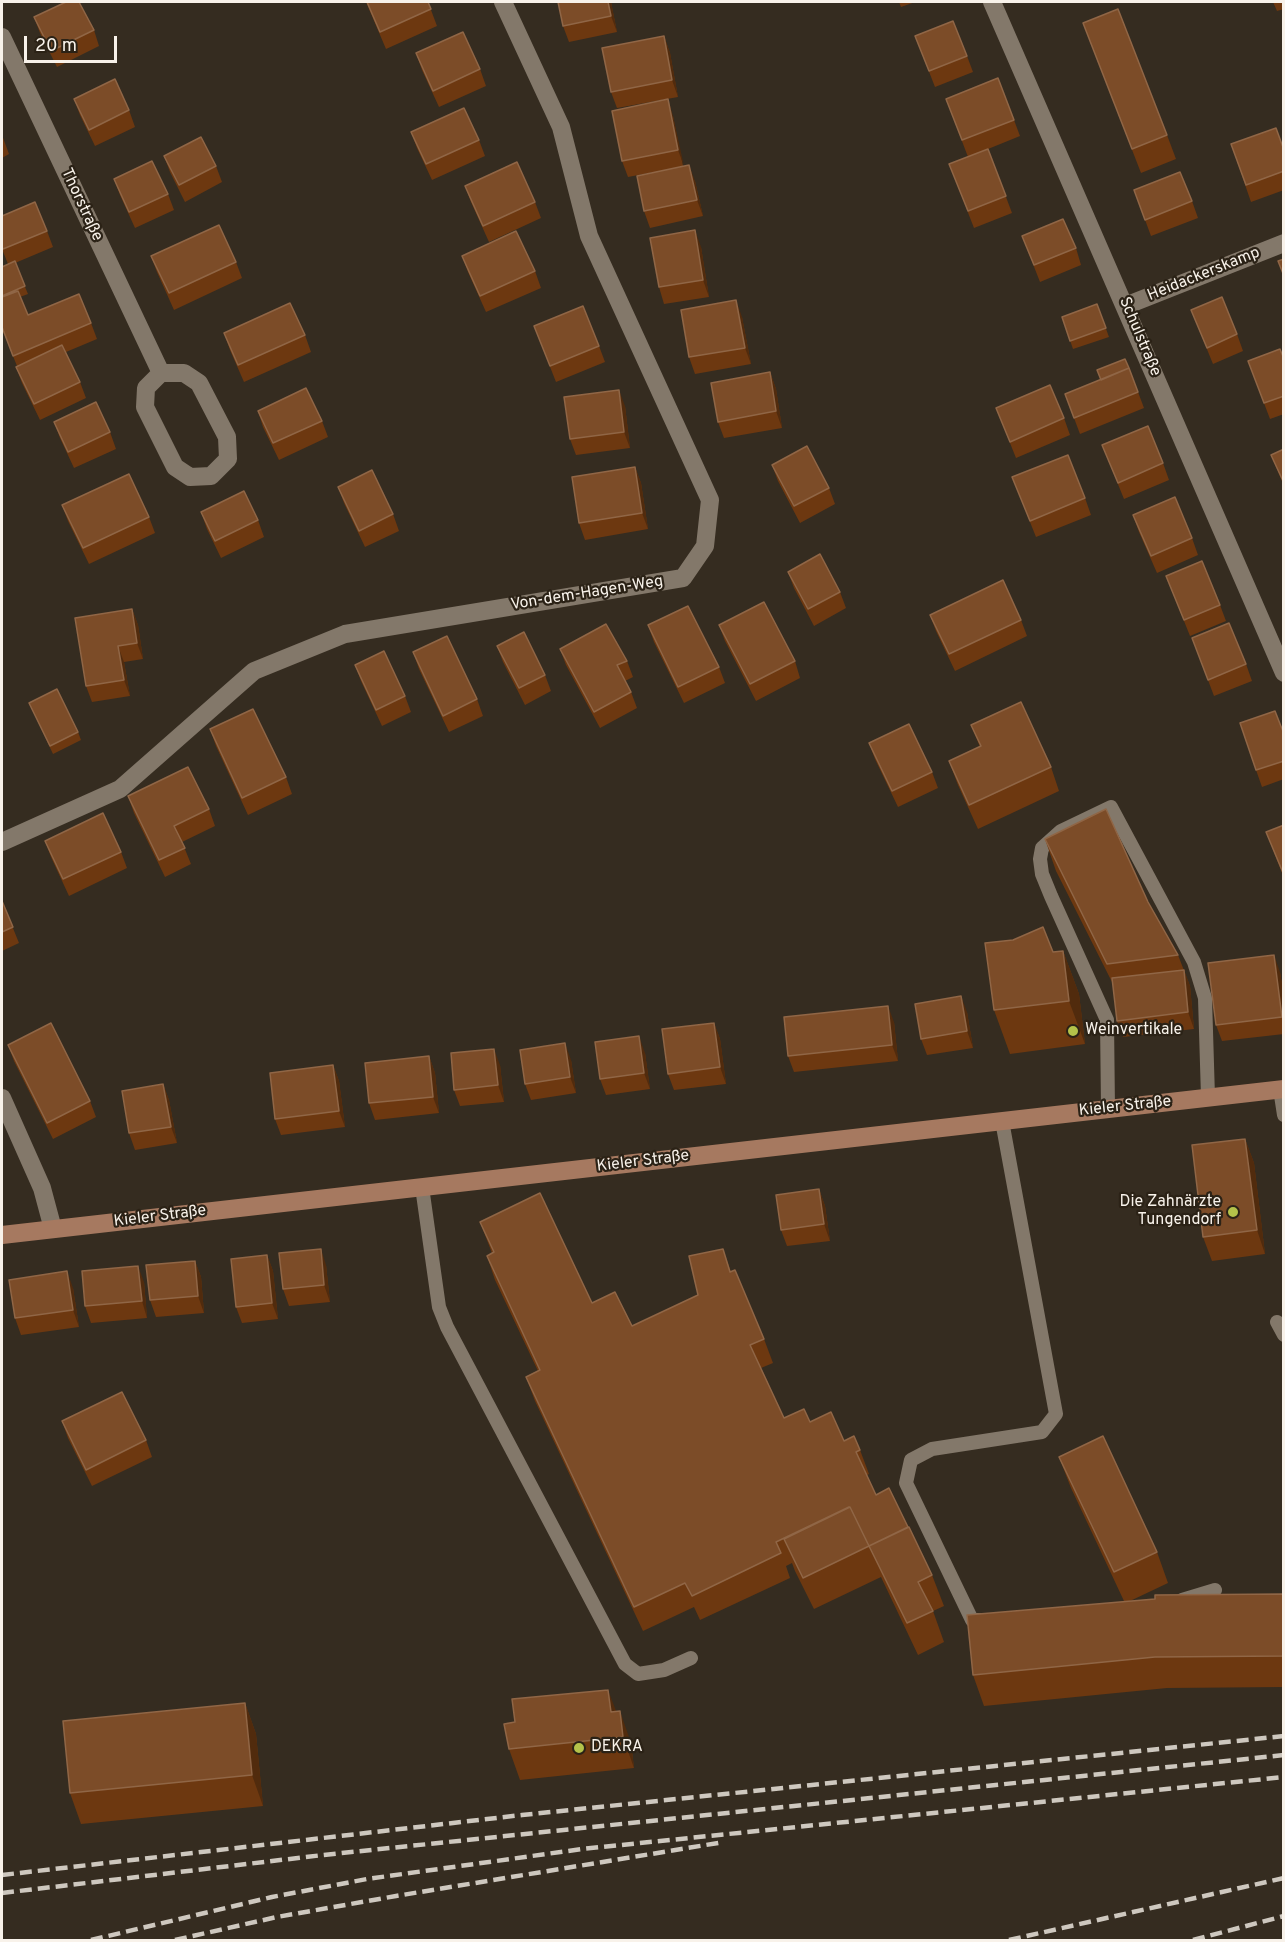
<!DOCTYPE html>
<html>
<head>
<meta charset="utf-8">
<style>
	body { margin:0 }
	#map { position:relative; width:1285px; height:1942px; overflow:hidden; background:#352c20; font-family:Overpass,sans-serif }
	canvas { display:block }
	.frame { position:absolute; inset:0; border:3px solid #f8f2ea; pointer-events:none }
	.scale { position:absolute; left:24px; top:36px; width:93px; height:27px; box-sizing:border-box; border:3px solid #f8f2ea; border-top:0; padding-left:8px; font-size:18px; line-height:21px; white-space:nowrap; color:#f8f2ea; -webkit-text-stroke:4px #2b2216; paint-order:stroke }
</style>
</head>
<body>
<div id="map">
<canvas width="1285" height="1942"></canvas>
<div class="frame"></div>
<div class="scale">20 m</div>
</div>
<script>
const g = document.querySelector('canvas').getContext('2d');
g.lineJoin = 'round';
function toPath(rows) {
  const path = new Path2D();
  for (const r of rows) {
    path.moveTo(r[0], r[1]);
    for (let i = 2; i < r.length; i += 2) path.lineTo(r[i], r[i + 1]);
  }
  return path;
}
function stroke(path, color, width, dash) {
  g.strokeStyle = color;
  g.lineWidth = width;
  g.lineCap = dash ? 'butt' : 'round';
  g.setLineDash(dash || []);
  g.stroke(path);
}
function fillPath(path, color) {
  g.fillStyle = color;
  g.fill(path, 'evenodd');
}
function write(font, color, halo, rows, align = 'center') {
  g.font = font + ' Overpass,sans-serif';
  g.lineWidth = 4.5;
  g.setLineDash([]);
  g.textBaseline = 'middle';
  g.strokeStyle = halo;
  g.fillStyle = color;
  for (const [text, x, y, turn = 0] of rows) {
    g.save();
    g.translate(x, y);
    g.rotate((+turn || 0) * Math.PI / 180);
    g.textAlign = isNaN(turn) ? turn : align;
    if (halo) g.strokeText(text, 0, 0);
    g.fillText(text, 0, 0);
    g.restore();
  }
}
const lane = toPath([
	[1280,1089,1284,1115],
	[1108,1109,1107,1020,1051,896,1042,874,1040,859,1042,848,1061,831,1111,807,1194,962,1205,998,1208,1097],
	[422,1187,439,1307,447,1327,625,1664,638,1674,664,1670,691,1658],
	[1277,1322,1284,1335],
	[1182,1600,1215,1590],
	[983,1620,972,1620,906,1483,911,1460,932,1449,1042,1432,1056,1414,1002,1121]
]);
const street = toPath([
	[992,2,1284,673],
	[2,37,161,373],
	[1125,306,1284,243],
	[161,373,184,373,199,383,227,437,228,459,211,476,190,477,175,467,145,407,146,388,161,373],
	[2,842,120,789,254,671,345,634,683,578,705,546,710,500,589,236,561,127,503,2],
	[2,1098,42,1188,53,1229]
]);
const secondary = toPath([
	[2,1235,1284,1089]
]);
const rail = toPath([
	[2,1875,522,1815,1284,1736],
	[2,1893,323,1855,1284,1755],
	[91,1940,272,1897,367,1879,582,1849,1284,1777],
	[175,1940,277,1917,396,1896,724,1842],
	[1009,1940,1284,1878],
	[1193,1940,1284,1916]
]);
const wall = toPath([
	[366,2,428,2,437,26,386,49],
	[611,2,617,32,569,42,563,26],
	[899,2,915,2,901,7],
	[1273,2,1284,2,1284,9,1277,11],
	[34,17,94,30,99,46,57,67,40,33],
	[1083,23,1167,135,1176,159,1141,173],
	[664,36,670,53,678,97,617,108,611,92],
	[915,36,967,56,973,72,935,87],
	[416,53,480,69,486,86,439,107,422,70],
	[74,99,129,110,135,127,95,146,80,115],
	[946,99,1014,120,1020,136,988,149,1012,213,974,228,949,164,968,157],
	[673,116,683,166,695,181,703,216,650,228,644,211,654,172,628,177,622,161],
	[411,132,479,140,485,156,432,180,417,148],
	[2,135,9,154,2,158],
	[1231,144,1284,149,1284,190,1251,202],
	[164,156,216,166,222,182,185,202,170,172],
	[114,179,168,194,174,210,135,228,120,195],
	[465,186,535,202,541,218,489,242,471,202],
	[1134,190,1192,201,1198,218,1151,236],
	[2,216,47,231,53,247,15,263,28,294,20,297,28,315,91,323,97,339,66,352,80,382,86,398,40,420,22,383,16,367,17,366,2,329,2,267,8,264,2,249],
	[1022,236,1076,248,1081,265,1040,282],
	[701,247,709,297,664,304,659,287],
	[151,256,236,262,242,278,174,310,157,272],
	[462,256,535,271,541,288,486,312,468,272],
	[1097,304,1109,337,1073,349,1062,317],
	[1191,310,1237,334,1243,351,1213,364],
	[742,317,751,364,695,374,689,357],
	[534,326,599,346,605,362,556,382],
	[224,333,305,335,311,352,244,382,230,350],
	[1284,359,1284,414,1270,419,1248,361],
	[770,372,776,389,782,428,724,438,718,422],
	[1138,392,1144,408,1080,434,1065,394],
	[625,406,630,448,576,455,570,439],
	[996,408,1064,418,1070,435,1016,458],
	[258,411,322,421,328,437,279,460,263,427],
	[54,422,110,432,116,449,74,468,60,438],
	[1102,445,1163,463,1169,480,1124,499],
	[1284,449,1284,486,1271,455],
	[772,465,829,488,835,504,800,523,778,481],
	[635,467,641,483,648,529,585,540,579,523],
	[1012,477,1085,498,1091,515,1036,537],
	[338,487,393,514,399,531,365,547,344,503],
	[62,505,149,517,155,533,89,564,68,521],
	[201,512,258,520,264,537,221,558,207,529],
	[1133,515,1192,538,1198,555,1157,573,1139,532],
	[788,572,840,592,846,608,814,626,794,588],
	[1166,576,1220,605,1226,621,1190,636],
	[132,609,138,625,143,659,124,662,130,696,92,702,86,686],
	[930,615,1021,620,1027,636,955,671,936,631],
	[648,625,719,667,725,683,684,703,654,642],
	[719,625,795,661,800,678,756,701,725,641],
	[1192,638,1246,664,1252,681,1214,696],
	[497,646,545,675,551,691,525,705,503,662],
	[560,649,627,661,633,677,625,681,631,692,637,708,600,728,566,665],
	[413,652,477,699,483,716,449,732,419,669],
	[355,665,405,696,411,712,382,726,361,681],
	[29,703,78,732,81,740,53,754],
	[971,725,1051,767,1059,791,978,829,958,785,949,761,980,747],
	[210,729,286,777,292,794,248,815,216,746],
	[1284,733,1284,779,1262,787,1256,770],
	[869,743,932,772,938,788,898,807,875,759],
	[128,796,209,809,215,826,182,842,191,864,165,877,134,813],
	[1284,825,1284,878,1266,832],
	[1045,839,1148,902,1178,955,1190,986,1194,1029,1123,1037,1117,1021,1113,984,1056,871],
	[45,841,121,852,127,868,69,896,51,857],
	[2,901,19,943,2,951],
	[1063,951,1079,994,1085,1044,1010,1054,994,1010,1053,952],
	[1280,972,1284,997,1284,1034,1222,1041,1216,1025],
	[967,1012,973,1048,927,1055,921,1039],
	[894,1022,898,1061,794,1072,788,1056],
	[714,1023,720,1039,726,1084,674,1090,668,1074],
	[8,1045,90,1101,96,1117,53,1139,14,1061],
	[645,1053,650,1089,606,1095,600,1079],
	[429,1056,435,1073,439,1113,375,1120,369,1103],
	[571,1060,576,1093,531,1100,525,1084],
	[333,1065,339,1081,345,1127,281,1135,275,1119],
	[500,1065,504,1102,460,1106,454,1090],
	[163,1084,169,1100,177,1143,135,1150,129,1133],
	[1245,1139,1254,1163,1265,1254,1212,1261,1203,1237],
	[819,1189,825,1206,830,1241,787,1246,781,1230],
	[480,1222,592,1303,632,1326,698,1295,723,1249,731,1272,764,1339,773,1363,761,1368,784,1418,810,1422,860,1450,869,1474,867,1475,876,1495,932,1575,944,1606,933,1611,944,1642,918,1655,881,1577,814,1609,795,1571,792,1563,786,1566,790,1578,700,1620,694,1607,643,1631,535,1401,526,1377,538,1371,495,1280,487,1256,492,1253],
	[267,1255,273,1271,278,1319,242,1323,236,1307],
	[195,1261,201,1277,204,1313,156,1317,150,1300],
	[326,1265,330,1302,289,1306,283,1289],
	[144,1282,147,1318,91,1323,85,1306],
	[73,1288,79,1327,21,1335,15,1318],
	[62,1421,146,1440,152,1457,92,1486,68,1438],
	[1059,1457,1157,1552,1168,1583,1130,1601,1284,1594,1284,1687,1167,1688,984,1706,973,1675,1124,1601,1071,1488],
	[245,1703,256,1734,263,1806,81,1824,70,1793],
	[616,1712,631,1743,634,1768,520,1780,509,1749]
]);
const shadedWall = toPath([
	[608,2,611,2,617,32,611,16],
	[664,36,670,53,678,97,672,80],
	[668,99,673,116,684,166,678,150],
	[689,165,695,181,703,216,697,200],
	[695,230,701,247,709,297,703,280],
	[736,300,742,317,751,364,745,348],
	[770,372,776,389,782,428,776,411],
	[619,390,625,406,630,448,624,432],
	[635,467,641,483,648,529,642,513],
	[132,609,138,625,143,659,137,643],
	[118,646,124,662,130,696,124,680],
	[1063,951,1079,994,1085,1044,1069,1001],
	[1274,955,1280,972,1284,997,1284,1021,1282,1017],
	[1184,970,1190,986,1194,1029,1188,1012],
	[961,996,967,1012,973,1048,967,1031],
	[888,1006,894,1022,898,1061,892,1045],
	[714,1023,720,1039,726,1084,720,1067],
	[639,1036,645,1053,650,1089,644,1073],
	[565,1043,571,1060,576,1093,570,1077],
	[494,1049,500,1065,504,1102,498,1085],
	[429,1056,435,1073,439,1113,433,1097],
	[333,1065,339,1081,345,1127,339,1111],
	[163,1084,169,1100,177,1143,171,1127],
	[1245,1139,1254,1163,1265,1254,1257,1230],
	[819,1189,825,1206,830,1241,824,1224],
	[321,1249,326,1265,330,1302,324,1285],
	[267,1255,273,1271,278,1319,272,1303],
	[195,1261,201,1277,204,1313,198,1296],
	[138,1266,144,1282,147,1318,142,1301],
	[67,1271,73,1288,79,1327,73,1310],
	[608,1690,620,1721,611,1712],
	[245,1703,256,1734,263,1806,252,1775],
	[620,1711,631,1743,634,1768,623,1737]
]);
const building = toPath([
	[66,2,79,2,94,30,51,51,34,17,66,2],
	[367,2,428,2,431,9,380,32,367,2],
	[558,2,608,2,611,16,563,26,558,2],
	[1118,9,1167,135,1132,149,1083,23,1118,9],
	[953,21,967,56,929,71,915,36,953,21],
	[463,32,480,69,433,91,416,53,463,32],
	[664,36,672,80,611,92,602,48,664,36],
	[998,78,1014,120,962,140,946,99,998,78],
	[115,79,129,110,89,130,74,99,115,79],
	[668,99,678,150,622,161,612,111,668,99],
	[464,108,479,140,426,164,411,132,464,108],
	[1276,128,1284,150,1284,171,1246,185,1231,144,1276,128],
	[201,137,216,166,179,185,164,156,201,137],
	[988,149,1006,196,968,211,949,164,988,149],
	[152,161,168,194,129,212,114,179,152,161],
	[517,162,535,202,483,226,465,186,517,162],
	[689,165,697,200,644,211,637,176,689,165],
	[1180,172,1192,201,1145,220,1134,190,1180,172],
	[35,202,47,231,3,249,2,247,2,216,35,202],
	[1063,219,1076,248,1034,265,1022,236,1063,219],
	[219,225,236,262,169,293,151,256,219,225],
	[695,230,703,280,659,287,650,238,695,230],
	[516,231,535,271,480,296,462,256,516,231],
	[1284,259,1284,276,1278,261,1284,259],
	[15,261,25,286,2,296,2,267,15,261],
	[18,291,28,315,79,294,91,323,13,356,2,327,2,297,18,291],
	[1222,297,1237,334,1207,348,1191,310,1222,297],
	[736,300,745,348,689,357,681,310,736,300],
	[290,303,305,335,238,365,224,333,290,303],
	[1097,304,1106,328,1070,341,1062,317,1097,304],
	[583,306,599,346,550,366,534,326,583,306],
	[62,345,80,382,34,404,16,367,62,345],
	[1280,349,1284,359,1284,396,1264,403,1248,361,1280,349],
	[1125,359,1129,368,1101,380,1097,370,1125,359],
	[1129,368,1138,392,1074,418,1065,394,1129,368],
	[770,372,776,411,718,422,711,383,770,372],
	[1050,385,1064,418,1010,442,996,408,1050,385],
	[306,388,322,421,273,443,258,411,306,388],
	[619,390,624,432,570,439,564,397,619,390],
	[96,402,110,432,68,452,54,422,96,402],
	[1148,426,1163,463,1118,483,1102,445,1148,426],
	[807,446,829,488,794,506,772,465,807,446],
	[1284,449,1284,483,1271,455,1284,449],
	[1068,455,1085,498,1030,521,1012,477,1068,455],
	[635,467,642,513,579,523,572,477,635,467],
	[372,470,393,514,359,531,338,487,372,470],
	[129,474,149,517,83,548,62,505,129,474],
	[244,491,258,520,215,541,201,512,244,491],
	[1175,497,1192,538,1151,556,1133,515,1175,497],
	[820,554,840,592,808,609,788,572,820,554],
	[1202,561,1220,605,1184,620,1166,576,1202,561],
	[1003,580,1021,620,949,654,930,615,1003,580],
	[764,602,795,661,750,684,719,625,764,602],
	[688,606,719,667,678,687,648,625,688,606],
	[132,609,137,643,118,646,124,680,86,686,75,618,132,609],
	[1229,623,1246,664,1208,680,1192,638,1229,623],
	[606,624,627,661,617,665,631,692,594,712,560,649,606,624],
	[524,632,545,675,519,688,497,646,524,632],
	[447,636,477,699,443,716,413,652,447,636],
	[384,651,405,696,376,710,355,665,384,651],
	[57,689,78,732,50,746,29,703,57,689],
	[1021,702,1051,767,969,805,949,761,981,746,971,725,1021,702],
	[253,709,286,777,242,798,210,729,253,709],
	[1275,711,1284,734,1284,761,1256,770,1240,723,1275,711],
	[909,724,932,772,892,791,869,743,909,724],
	[188,767,209,809,174,826,185,848,159,860,128,796,188,767],
	[1106,809,1148,902,1178,955,1107,964,1045,839,1106,809],
	[103,813,121,852,63,879,45,841,103,813],
	[1284,825,1284,875,1266,832,1284,825],
	[2,901,13,927,2,932,2,901],
	[1043,927,1053,952,1063,951,1069,1001,994,1010,985,943,1013,940,1043,927],
	[1274,955,1282,1017,1216,1025,1208,963,1274,955],
	[1184,970,1188,1012,1117,1021,1112,978,1184,970],
	[961,996,967,1031,921,1039,915,1004,961,996],
	[888,1006,892,1045,788,1056,784,1017,888,1006],
	[51,1023,90,1101,47,1123,8,1045,51,1023],
	[714,1023,720,1067,668,1074,662,1029,714,1023],
	[639,1036,644,1073,600,1079,595,1042,639,1036],
	[565,1043,570,1077,525,1084,520,1050,565,1043],
	[494,1049,498,1085,454,1090,451,1053,494,1049],
	[429,1056,433,1097,369,1103,365,1063,429,1056],
	[333,1065,339,1111,275,1119,270,1073,333,1065],
	[163,1084,171,1127,129,1133,122,1091,163,1084],
	[1245,1139,1257,1230,1203,1237,1192,1145,1245,1139],
	[819,1189,824,1224,781,1230,776,1195,819,1189],
	[540,1193,592,1303,615,1292,632,1326,698,1295,689,1256,723,1249,730,1272,735,1270,764,1339,750,1345,784,1418,804,1409,810,1422,831,1412,844,1441,854,1436,860,1450,856,1452,876,1495,889,1488,908,1527,869,1546,850,1507,849,1507,776,1542,781,1553,692,1596,685,1583,634,1607,526,1377,540,1370,487,1256,494,1252,480,1222,540,1193],
	[321,1249,324,1285,283,1289,279,1253,321,1249],
	[267,1255,272,1303,236,1307,231,1259,267,1255],
	[195,1261,198,1296,150,1300,146,1265,195,1261],
	[138,1266,142,1301,85,1306,82,1271,138,1266],
	[67,1271,73,1310,15,1318,9,1280,67,1271],
	[122,1392,146,1440,86,1470,62,1421,122,1392],
	[1103,1436,1157,1552,1114,1572,1059,1457,1103,1436],
	[850,1507,869,1546,803,1578,784,1539,850,1507],
	[909,1527,932,1575,918,1582,933,1611,907,1623,869,1546,909,1527],
	[1284,1594,1284,1656,1155,1657,973,1675,967,1615,1155,1599,1155,1595,1284,1594],
	[608,1690,611,1712,620,1711,623,1737,509,1749,504,1724,515,1722,512,1699,608,1690],
	[245,1703,252,1775,70,1793,63,1721,245,1703]
]);
const markers = [
	[1073,1031,6,"#b4c24a"],
	[1233,1212,6,"#b4c24a"],
	[579,1748,6,"#b4c24a"]
];
const streetNames = [
	["Thorstraße",81,205,65],
	["Heidackerskamp",1204,275,-22],
	["Schulstraße",1139,337,67],
	["Von-dem-Hagen-Weg",587,594,-9],
	["Kieler Straße",1125,1107,-6],
	["Kieler Straße",643,1162,-7],
	["Kieler Straße",160,1217,-7]
];
const poiNames = [
	["Weinvertikale",1085,1031],
	["Die Zahnärzte",1221,1203,"right"],
	["Tungendorf",1221,1221,"right"],
	["DEKRA",591,1748]
];
stroke(lane, '#83786a', 14);
stroke(street, '#83786a', 18);
stroke(secondary, '#a67960', 18);
stroke(rail, '#cec8bf', 4.5, [12, 6]);
fillPath(wall, '#6d3810');
fillPath(shadedWall, '#512b0d');
fillPath(building, '#7c4c28');
stroke(building, '#906646', 1.5);
for (const [x, y, r, color] of markers) {
  const dot = new Path2D();
  dot.arc(x, y, r, 0, 2 * Math.PI);
  g.fillStyle = color;
  g.fill(dot);
  stroke(dot, '#2b2216', 2);
}
write('16px', '#f8f2ea', '#2b2216', streetNames);
write('16px', '#f8f2ea', '#2b2216', poiNames, 'left');
</script>
</body>
</html>
